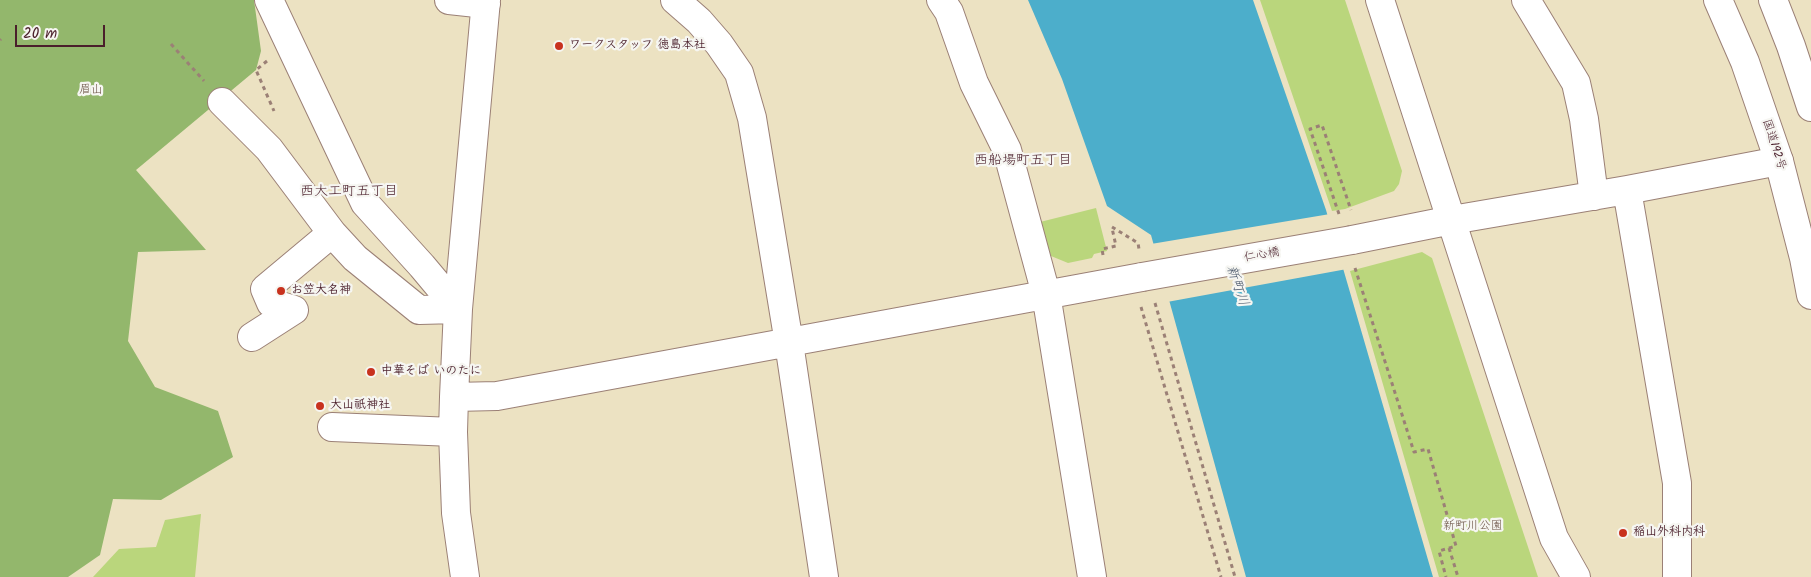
<!DOCTYPE html>
<html>
<head>
<meta charset="utf-8">
<style>
	body { margin:0 }
	#map { position:relative; width:1811px; height:577px; overflow:hidden; background:#ece2c2; font-family:Kalam,sans-serif }
	canvas { display:block }
	.scale { position:absolute; left:15px; top:25px; width:90px; height:22px; box-sizing:border-box; border:2px solid #4a1f2b; border-top:0; padding-left:6px; font-size:15px; line-height:18px; white-space:nowrap; color:#4a1f2b; -webkit-text-stroke:4px #f6f6f2; paint-order:stroke }
</style>
</head>
<body>
<div id="map">
<canvas width="1811" height="577"></canvas>
<div class="scale">20 m</div>
</div>
<script>
const g = document.querySelector('canvas').getContext('2d');
g.lineJoin = 'round';
function fillPath(path, color) {
  g.fillStyle = color;
  g.fill(path, 'evenodd');
}
function toPath(rows) {
  const path = new Path2D();
  for (const r of rows) {
    path.moveTo(r[0], r[1]);
    for (let i = 2; i < r.length; i += 2) path.lineTo(r[i], r[i + 1]);
  }
  return path;
}
function stroke(path, color, width, dash) {
  g.strokeStyle = color;
  g.lineWidth = width;
  g.lineCap = dash ? 'butt' : 'round';
  g.setLineDash(dash || []);
  g.stroke(path);
}
function write(font, color, halo, rows, align = 'center') {
  g.font = font + ' Kalam,"Klee One",sans-serif';
  g.lineWidth = 4.5;
  g.setLineDash([]);
  g.textBaseline = 'middle';
  g.strokeStyle = halo;
  g.fillStyle = color;
  for (const [text, x, y, turn = 0] of rows) {
    g.save();
    g.translate(x, y);
    g.rotate((+turn || 0) * Math.PI / 180);
    g.textAlign = isNaN(turn) ? turn : align;
    if (halo) g.strokeText(text, 0, 0);
    g.fillText(text, 0, 0);
    g.restore();
  }
}
const green = toPath([
	[1260,0,1345,0,1402,171,1399,184,1394,191,1345,209,1332,211],
	[1096,208,1107,251,1094,254,1092,258,1068,263,1051,256,1040,222],
	[1422,252,1432,258,1538,577,1439,577,1350,271],
	[201,514,195,577,93,577,119,549,156,547,165,520]
]);
const forest = toPath([
	[0,0,254,0,261,51,256,70,136,170,206,250,138,252,128,341,155,387,218,411,233,457,161,500,113,499,100,555,68,577,0,577]
]);
const water = toPath([
	[1028,0,1253,0,1326,210,1433,577,1246,577,1151,235,1107,206,1062,79]
]);
const pier = toPath([
	[1330,214,1347,269,1167,302,1151,244]
]);
const path = toPath([
	[0,40,1,39],
	[171,44,204,81],
	[267,61,256,70,274,111],
	[1339,214,1310,129,1322,125,1351,210],
	[1112,227,1138,243,1139,249],
	[1103,255,1102,249,1116,246,1112,228],
	[1355,268,1414,452,1428,449,1456,546,1439,551,1446,577],
	[1155,303,1235,577],
	[1141,307,1221,577],
	[1449,548,1458,577]
]);
const minor = toPath([
	[269,0,365,203,422,266,458,309],
	[449,0,486,4],
	[675,0,699,21,719,44,739,73,752,118,789,343,824,577],
	[941,0,949,12,974,83,1007,150,1046,294,1092,577],
	[1380,0,1554,538,1576,577],
	[1526,0,1576,83,1584,119,1594,196],
	[222,102,269,149,332,233,355,258,419,310,458,309],
	[1627,190,1677,483,1677,577],
	[1352,240,1452,220,1627,190,1779,161],
	[252,337,294,310,271,303,265,289,332,233],
	[454,397,497,396,1142,277],
	[332,427,453,432],
	[465,577,456,513,453,432,454,397,458,309,486,0]
]);
const highway = toPath([
	[1718,0,1745,62,1779,161,1804,258,1811,295],
	[1773,0,1791,46,1811,107]
]);
const minorBridge = toPath([
	[1142,277,1352,240]
]);
const markers = [
	[559,46,5,"#c8321e"],
	[281,291,5,"#c8321e"],
	[371,372,5,"#c8321e"],
	[320,406,5,"#c8321e"],
	[1623,533,5,"#c8321e"]
];
const poiNames = [
	["ワークスタッフ 徳島本社",569,46],
	["お笠大名神",291,291],
	["中華そば いのたに",381,372],
	["大山祇神社",330,406],
	["稲山外科内科",1633,533]
];
const parkNames = [
	["眉山",91,91],
	["新町川公園",1473,527]
];
const streetNames = [
	["国道192号",1773,145,72],
	["仁心橋",1262,256,-10]
];
const neighbourhoodNames = [
	["西船場町五丁目",1023,162],
	["西大工町五丁目",349,193]
];
const waterNames = [
	["新町川",1236,286,71]
];
fillPath(green, '#bad67c');
fillPath(forest, '#93b76c');
fillPath(water, '#4caecb');
fillPath(pier, '#ece2c2');
stroke(minor, '#9b8076', 30);
stroke(highway, '#9b8076', 30);
stroke(path, '#9b8076', 3, [4, 4]);
stroke(minor, '#fff', 28);
stroke(highway, '#fff', 28);
stroke(minorBridge, '#9b8076', 30, []);
stroke(minorBridge, '#fff', 28);
for (const [x, y, r, color] of markers) {
  const dot = new Path2D();
  dot.arc(x, y, r, 0, 2 * Math.PI);
  g.fillStyle = color;
  g.fill(dot);
  stroke(dot, '#f6f6f2', 2);
}
write('bold 12px', '#4a1f2b', '#f6f6f2', poiNames, 'left');
write('12px', '#664d3f', '#f6f6f2', parkNames);
write('12px', '#4a1f2b', '#f6f6f2', streetNames);
write('14px', '#4a1f2b', '#f6f6f2', neighbourhoodNames);
write('italic 14px', '#4b586b', '#f6f6f2', waterNames);
</script>
</body>
</html>
